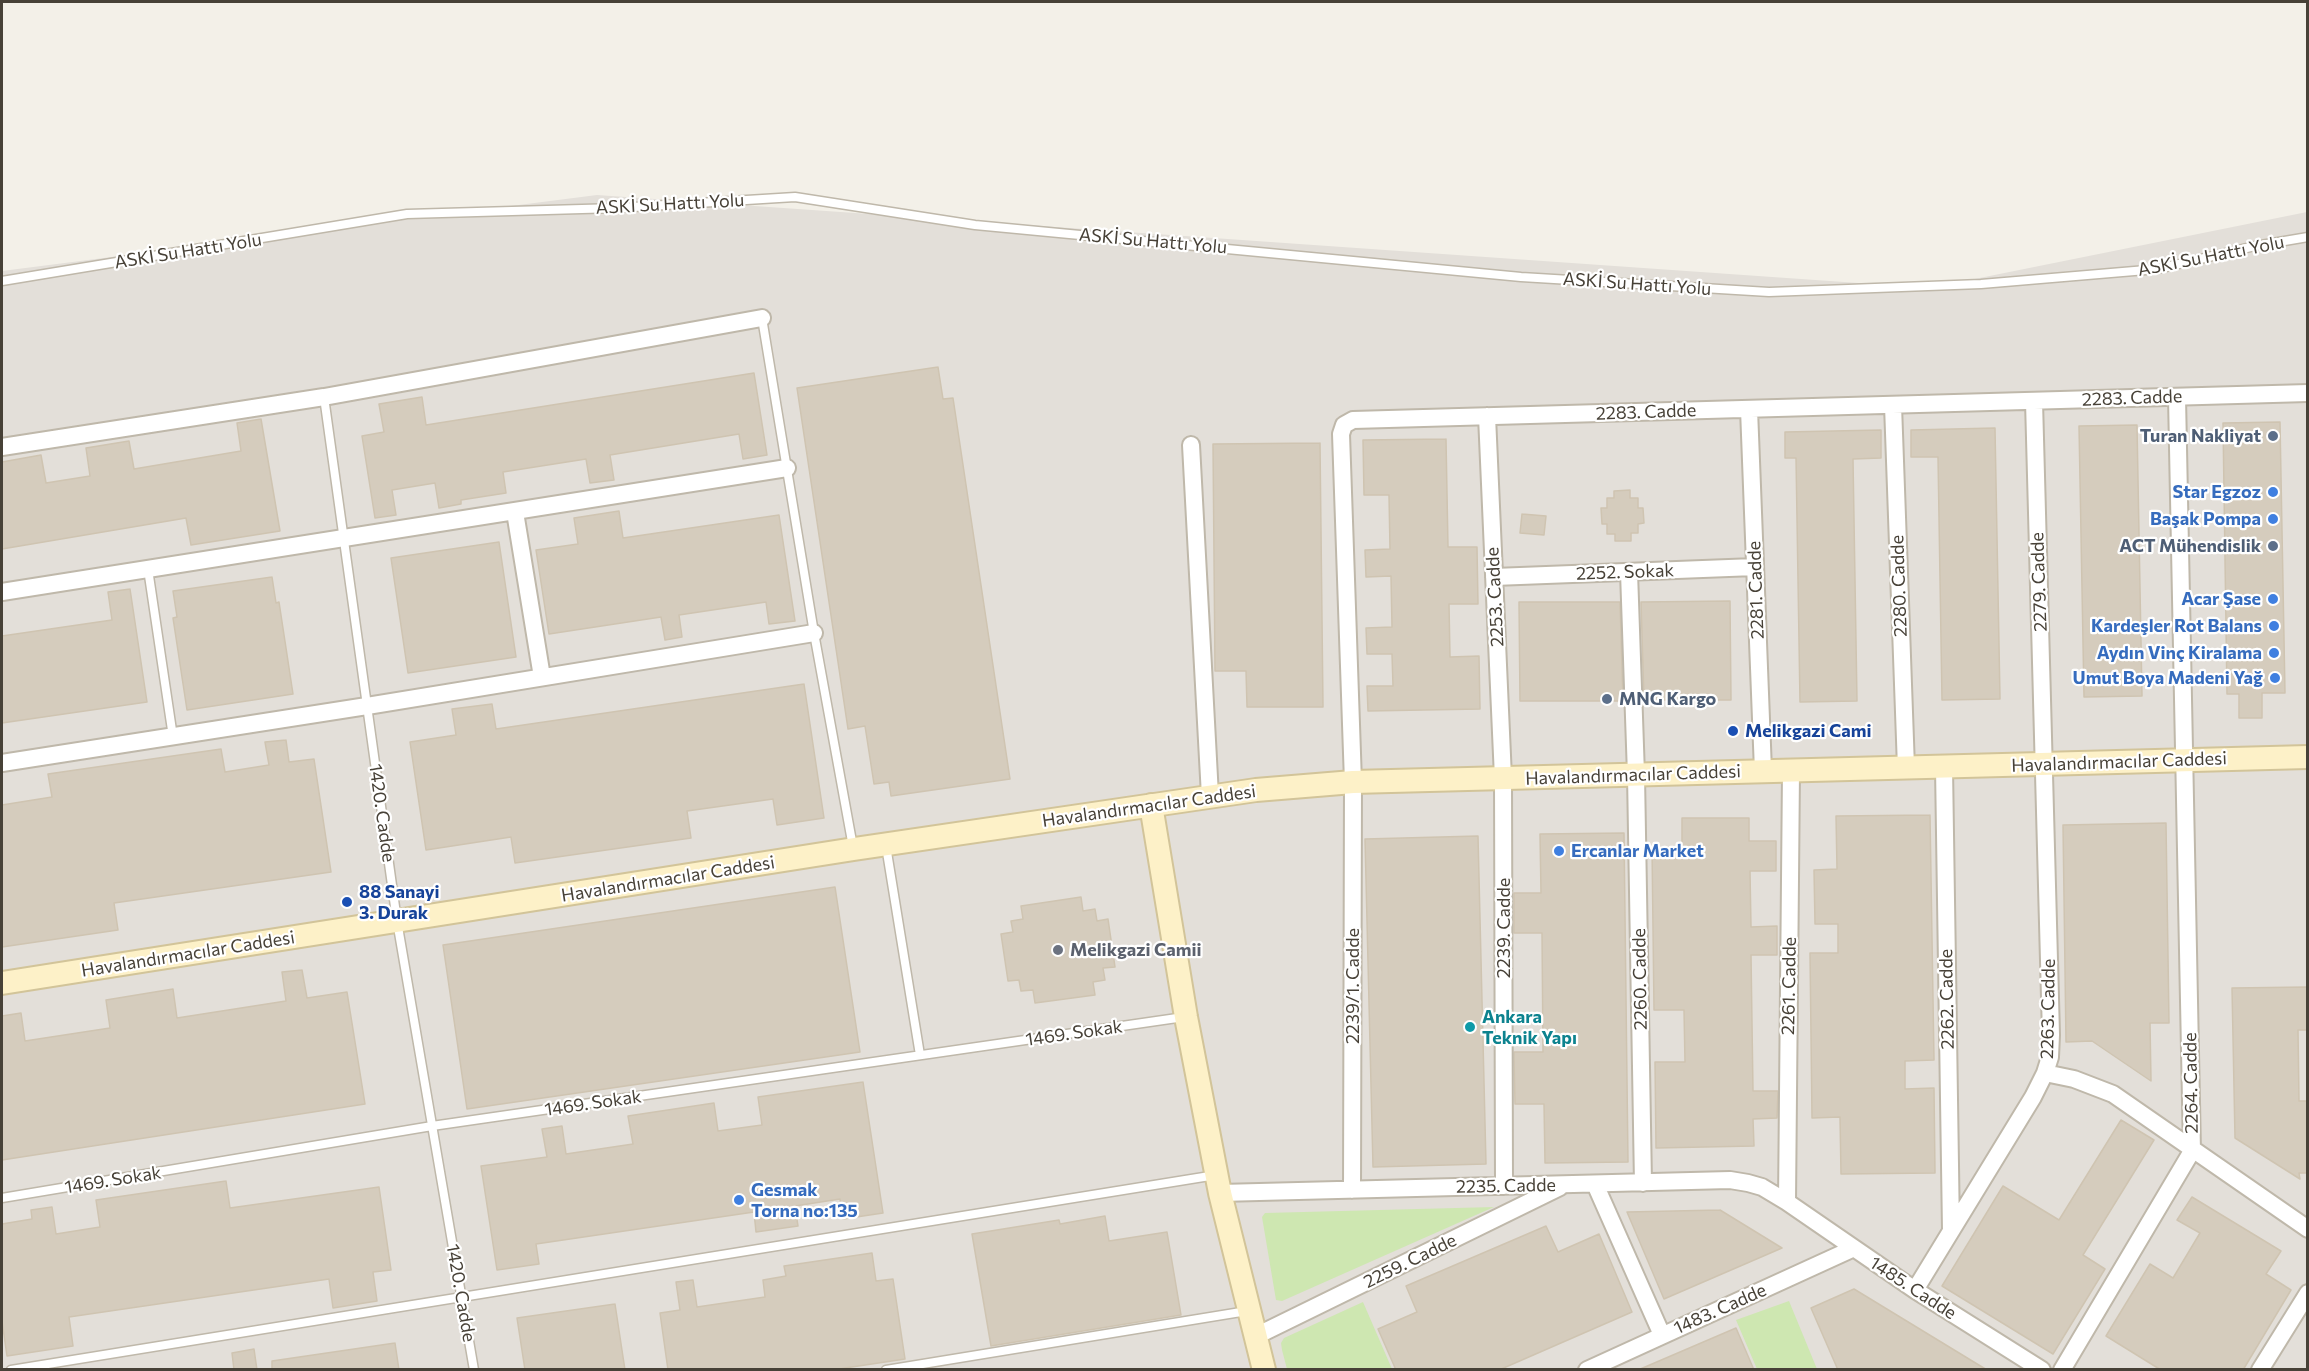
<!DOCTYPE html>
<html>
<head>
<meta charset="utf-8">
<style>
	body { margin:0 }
	#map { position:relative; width:2309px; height:1371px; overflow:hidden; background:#f3f0e8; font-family:Commissioner,sans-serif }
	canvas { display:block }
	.frame { position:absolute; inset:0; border:3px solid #474137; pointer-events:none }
</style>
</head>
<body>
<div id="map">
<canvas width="2309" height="1371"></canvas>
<div class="frame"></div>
</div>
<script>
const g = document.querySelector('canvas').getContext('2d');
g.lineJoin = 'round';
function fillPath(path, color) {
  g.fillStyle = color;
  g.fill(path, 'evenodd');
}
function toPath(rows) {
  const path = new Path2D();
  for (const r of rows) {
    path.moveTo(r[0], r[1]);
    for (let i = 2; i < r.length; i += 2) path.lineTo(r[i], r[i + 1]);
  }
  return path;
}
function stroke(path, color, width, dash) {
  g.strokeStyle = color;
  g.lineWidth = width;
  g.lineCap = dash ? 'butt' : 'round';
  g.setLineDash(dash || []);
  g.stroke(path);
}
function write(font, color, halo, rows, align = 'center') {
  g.font = font + ' Commissioner,sans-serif';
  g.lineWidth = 4.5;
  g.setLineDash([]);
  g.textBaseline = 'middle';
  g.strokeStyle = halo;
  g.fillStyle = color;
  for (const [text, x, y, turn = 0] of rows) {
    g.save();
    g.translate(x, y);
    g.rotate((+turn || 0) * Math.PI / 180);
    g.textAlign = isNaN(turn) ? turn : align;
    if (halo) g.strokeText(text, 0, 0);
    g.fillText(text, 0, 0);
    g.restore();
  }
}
const industrial = toPath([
	[597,195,1930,288,2307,212,2307,1369,2,1369,2,271]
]);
const green = toPath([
	[1494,1207,1282,1301,1276,1300,1262,1217,1265,1213],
	[1789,1301,1817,1369,1757,1369,1736,1320],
	[1363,1302,1392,1369,1287,1369,1282,1350,1281,1343,1284,1338]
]);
const building = toPath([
	[938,367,943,399,953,398,1010,779,891,796,889,782,874,784,865,726,848,729,797,388,938,367],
	[754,373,767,455,743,459,739,434,610,455,614,480,590,483,586,459,503,472,506,493,461,500,461,504,439,508,435,483,392,490,396,515,375,518,362,436,384,432,379,404,422,397,426,425,754,373],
	[261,419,280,531,191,545,186,518,2,549,2,462,41,455,46,483,90,476,86,448,129,441,134,469,241,451,237,423,261,419],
	[2280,422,2285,693,2262,693,2262,718,2239,718,2239,694,2227,694,2223,423,2280,422],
	[2137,425,2142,696,2084,697,2079,426,2137,425],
	[1995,428,2000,699,1942,700,1938,457,1911,457,1911,430,1995,428],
	[1881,430,1881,458,1853,459,1857,701,1800,702,1796,458,1785,458,1785,432,1881,430],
	[1446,439,1448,547,1477,547,1478,604,1449,604,1450,657,1479,656,1480,709,1368,711,1367,686,1393,686,1392,654,1367,654,1366,628,1392,627,1391,576,1366,577,1365,550,1390,549,1389,495,1364,495,1363,440,1446,439],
	[1320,443,1323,707,1247,707,1246,671,1215,671,1213,444,1320,443],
	[1630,490,1630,498,1638,498,1638,508,1643,508,1644,523,1638,524,1638,533,1631,533,1631,541,1615,541,1615,534,1607,534,1607,524,1602,524,1601,508,1607,508,1607,498,1614,498,1614,491,1630,490],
	[619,511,623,538,779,515,795,621,769,624,766,602,679,615,682,637,665,640,661,617,549,634,536,550,578,544,574,518,619,511],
	[1522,514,1546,516,1544,535,1520,533,1522,514],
	[499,542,516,657,408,673,391,558,499,542],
	[272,577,276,603,279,602,293,694,187,710,173,618,177,617,173,591,272,577],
	[130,589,147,702,2,723,2,636,112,620,108,592,130,589],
	[1730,601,1731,700,1644,700,1641,602,1730,601],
	[1519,602,1620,602,1623,701,1520,701,1519,602],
	[804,684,824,818,777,825,773,799,687,811,691,838,515,863,511,837,426,850,410,742,456,735,452,709,492,704,496,729,804,684],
	[286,740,289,762,314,759,331,872,114,903,118,930,2,947,2,805,52,797,48,774,221,749,225,772,269,765,265,742,286,740],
	[1930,815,1934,1060,1905,1061,1905,1089,1934,1088,1935,1173,1841,1174,1840,1117,1812,1118,1810,953,1838,953,1838,924,1815,924,1814,870,1837,869,1836,816,1930,815],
	[1682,818,1749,818,1749,841,1776,841,1776,871,1750,871,1751,927,1777,926,1777,955,1751,955,1753,1091,1778,1091,1777,1118,1753,1119,1754,1146,1656,1148,1655,1062,1685,1062,1684,1010,1654,1010,1652,847,1682,847,1682,818],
	[2166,823,2169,1023,2150,1023,2151,1081,2092,1041,2066,1042,2063,825,2166,823],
	[1624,833,1628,1162,1545,1163,1544,1104,1515,1104,1514,1058,1514,1052,1543,1052,1542,933,1514,933,1514,893,1541,893,1540,834,1624,833],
	[1478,836,1486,1164,1373,1167,1365,839,1478,836],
	[835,887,860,1052,467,1109,443,945,835,887],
	[1081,897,1083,911,1095,909,1097,921,1108,919,1115,967,1103,968,1105,980,1093,982,1095,995,1035,1003,1033,990,1021,991,1019,980,1008,981,1001,934,1013,932,1011,921,1023,919,1021,906,1081,897],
	[302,970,307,998,347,992,365,1104,2,1160,2,1016,21,1013,25,1041,110,1028,106,1000,173,989,177,1018,286,1001,282,972,302,970],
	[2307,987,2307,1030,2298,1030,2299,1101,2307,1101,2307,1173,2299,1173,2300,1179,2235,1138,2232,988,2307,987],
	[863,1082,883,1213,843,1219,840,1199,795,1206,798,1226,756,1232,754,1212,536,1244,539,1264,497,1270,481,1166,547,1157,542,1129,562,1126,566,1154,633,1144,628,1116,714,1103,718,1131,762,1125,758,1097,863,1082],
	[2121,1120,2154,1140,2083,1255,2105,1269,2053,1354,1942,1286,2003,1186,2059,1220,2121,1120],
	[226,1181,230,1208,379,1187,391,1270,373,1272,377,1301,333,1308,329,1279,69,1317,73,1346,7,1356,2,1321,2,1224,32,1219,31,1210,52,1207,56,1234,100,1227,96,1200,226,1181],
	[2192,1197,2281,1251,2266,1274,2291,1290,2243,1370,2161,1370,2106,1336,2150,1264,2173,1278,2200,1233,2177,1220,2192,1197],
	[1720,1210,1782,1248,1664,1299,1627,1212,1720,1210],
	[1105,1216,1109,1241,1167,1232,1181,1315,991,1346,972,1234,1059,1220,1060,1224,1105,1216],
	[1546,1226,1558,1252,1599,1234,1632,1312,1499,1370,1396,1370,1378,1329,1417,1312,1406,1286,1546,1226],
	[872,1253,876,1281,893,1279,905,1359,832,1370,668,1370,660,1313,680,1310,676,1282,693,1280,697,1307,765,1297,763,1280,786,1276,784,1266,872,1253],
	[1854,1289,1987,1370,1838,1370,1811,1308,1854,1289],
	[615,1304,625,1370,525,1370,517,1318,615,1304],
	[1736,1328,1754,1370,1638,1370,1736,1328],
	[395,1343,399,1370,272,1370,272,1361,395,1343],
	[254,1349,257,1370,234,1370,232,1353,254,1349]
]);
const lane = toPath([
	[2,281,407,214,617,208,795,197,975,225,1521,277,1769,292,1981,284,2158,269,2255,246,2308,237],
	[762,318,814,633,853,847],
	[324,397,397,921,474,1370],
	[148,569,173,737],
	[886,846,920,1055],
	[2,1198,432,1126,1184,1017],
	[11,1370,1216,1175],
	[886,1370,1247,1311]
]);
const street = toPath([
	[1893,405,1906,768],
	[1749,409,1763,771],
	[1487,416,1503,778,1504,1186],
	[1191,445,1210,796],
	[2,447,324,397,762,318],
	[515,512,542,677],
	[1629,572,1636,775,1643,1183],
	[1494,577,1755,567],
	[2,592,787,468],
	[2,763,367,706,814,633],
	[1944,767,1951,1231],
	[2045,1073,2074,1079,2113,1094,2308,1229],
	[1595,1184,1662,1335],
	[1352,1190,1353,782,1341,434,1344,425,1353,420,2308,393],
	[1220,1193,1730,1180,1748,1183,1762,1187,1787,1202,1915,1290,2042,1370],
	[1787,1202,1791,771],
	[1915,1290,2033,1097,2045,1073,2050,1057,2051,1035,2034,401],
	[1256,1336,1560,1187],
	[1587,1370,1852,1249],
	[2062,1370,2192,1151,2177,397],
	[2260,1370,2308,1293]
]);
const secondary = toPath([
	[1151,805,1186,1017,1220,1193,1264,1370],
	[2,983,854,849,1256,790,1353,782,2308,757]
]);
const markers = [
	[2273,436,6,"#5c6f8a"],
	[2273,492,6,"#3f7fe0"],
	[2273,519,6,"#3f7fe0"],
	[2273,546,6,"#5c6f8a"],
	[2273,599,6,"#3f7fe0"],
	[2274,626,6,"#3f7fe0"],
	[2274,653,6,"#3f7fe0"],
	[2275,678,6,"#3f7fe0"],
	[1607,699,6,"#5c6f8a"],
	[1733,731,6,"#1a4fb4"],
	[1559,851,6,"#3f7fe0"],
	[347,902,6,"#1a4fb4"],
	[1058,950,6,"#6b7280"],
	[1470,1027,6,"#0f9aa8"],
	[739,1200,6,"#3f7fe0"]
];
const streetNames = [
	["ASKİ Su Hattı Yolu",670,204,-3],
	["ASKİ Su Hattı Yolu",1153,241,5],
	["ASKİ Su Hattı Yolu",188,251,-9],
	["ASKİ Su Hattı Yolu",2211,256,-11],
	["ASKİ Su Hattı Yolu",1637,284,4],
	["2283. Cadde",2132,398,-2],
	["2283. Cadde",1646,412,-2],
	["2252. Sokak",1625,572,-2],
	["2279. Cadde",2039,582,-92],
	["2280. Cadde",1899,586,-92],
	["2281. Cadde",1756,590,-92],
	["2253. Cadde",1495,597,-93],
	["Havalandırmacılar Caddesi",2119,762,-2],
	["Havalandırmacılar Caddesi",1633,775,-2],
	["Havalandırmacılar Caddesi",1149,806,-8],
	["1420. Cadde",382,813,82],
	["Havalandırmacılar Caddesi",668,879,-9],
	["2239. Cadde",1504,928,-90],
	["Havalandırmacılar Caddesi",188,954,-9],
	["2260. Cadde",1640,979,-91],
	["2239/1. Cadde",1353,986,-90],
	["2261. Cadde",1789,986,-89],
	["2262. Cadde",1947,999,-91],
	["2263. Cadde",2048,1009,-89],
	["1469. Sokak",1074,1033,-8],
	["2264. Cadde",2191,1083,-91],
	["1469. Sokak",593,1103,-8],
	["1469. Sokak",113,1180,-9],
	["2235. Cadde",1506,1186,-1],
	["2259. Cadde",1410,1261,-26],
	["1485. Cadde",1913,1288,33],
	["1420. Cadde",461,1293,80],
	["1483. Cadde",1720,1309,-24]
];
const serviceNames = [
	["Turan Nakliyat",2261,436],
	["ACT Mühendislik",2261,546],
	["MNG Kargo",1619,699,"left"]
];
const shopNames = [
	["Star Egzoz",2261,492],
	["Başak Pompa",2261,519],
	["Acar Şase",2261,599],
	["Kardeşler Rot Balans",2262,626],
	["Aydın Vinç Kiralama",2262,653],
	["Umut Boya Madeni Yağ",2263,678],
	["Ercanlar Market",1571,851,"left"],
	["Gesmak",751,1190,"left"],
	["Torna no:135",751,1211,"left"]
];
const transitNames = [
	["Melikgazi Cami",1745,731],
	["88 Sanayi",359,892],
	["3. Durak",359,913]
];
const worshipNames = [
	["Melikgazi Camii",1070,950]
];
const cultureNames = [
	["Ankara",1482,1017],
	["Teknik Yapı",1482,1038]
];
fillPath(industrial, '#e3dfd9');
fillPath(green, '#cee7b1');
fillPath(building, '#d5ccbd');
stroke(building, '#cfc4b1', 1.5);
stroke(lane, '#bfb8aa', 11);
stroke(street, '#bfb8aa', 20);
stroke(secondary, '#d2c499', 26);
stroke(lane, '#fff', 8);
stroke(street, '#fff', 16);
stroke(secondary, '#fdf1c8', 22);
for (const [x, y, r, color] of markers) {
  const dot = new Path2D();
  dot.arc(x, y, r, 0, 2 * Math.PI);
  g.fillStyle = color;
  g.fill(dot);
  stroke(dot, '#fff', 2);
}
write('18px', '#474137', '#fff', streetNames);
write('bold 18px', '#4e5e75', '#fff', serviceNames, 'right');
write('bold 18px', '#366cbe', '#fff', shopNames, 'right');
write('bold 18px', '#164399', '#fff', transitNames, 'left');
write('bold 18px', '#5b616d', '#fff', worshipNames, 'left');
write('bold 18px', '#0d838f', '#fff', cultureNames, 'left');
</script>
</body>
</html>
